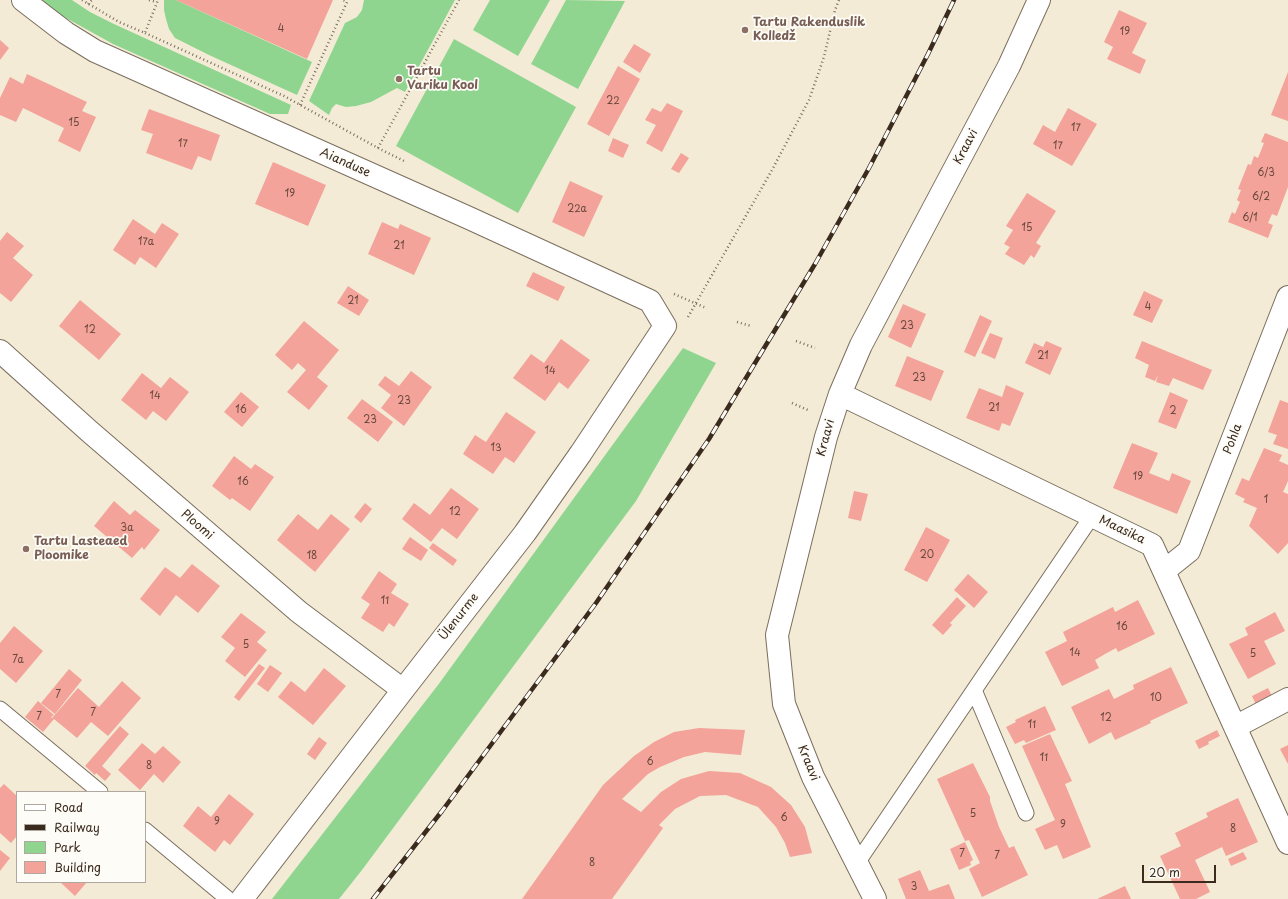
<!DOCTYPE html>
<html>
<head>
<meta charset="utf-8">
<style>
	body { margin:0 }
	#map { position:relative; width:1288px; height:899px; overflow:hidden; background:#f3ebd6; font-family:"Playpen Sans",sans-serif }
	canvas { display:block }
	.legend { position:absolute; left:16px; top:791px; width:130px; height:92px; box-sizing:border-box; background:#fdfcf7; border:1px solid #afa8a0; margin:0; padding:5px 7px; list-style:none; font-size:12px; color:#3b2a1e }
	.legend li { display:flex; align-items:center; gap:8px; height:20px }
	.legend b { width:20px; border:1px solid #afa8a0 }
	.scale { position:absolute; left:1142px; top:865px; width:74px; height:18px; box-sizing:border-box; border:2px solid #3b2a1e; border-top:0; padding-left:5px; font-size:12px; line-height:14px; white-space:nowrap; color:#3b2a1e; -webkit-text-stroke:3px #fdfcf7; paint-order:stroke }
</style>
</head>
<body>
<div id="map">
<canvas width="1288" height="899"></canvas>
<ul class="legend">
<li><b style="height:5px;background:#fff"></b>Road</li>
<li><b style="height:5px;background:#3b2a1e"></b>Railway</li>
<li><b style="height:11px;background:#8fd58f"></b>Park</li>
<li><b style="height:11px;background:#f3a399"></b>Building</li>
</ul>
<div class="scale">20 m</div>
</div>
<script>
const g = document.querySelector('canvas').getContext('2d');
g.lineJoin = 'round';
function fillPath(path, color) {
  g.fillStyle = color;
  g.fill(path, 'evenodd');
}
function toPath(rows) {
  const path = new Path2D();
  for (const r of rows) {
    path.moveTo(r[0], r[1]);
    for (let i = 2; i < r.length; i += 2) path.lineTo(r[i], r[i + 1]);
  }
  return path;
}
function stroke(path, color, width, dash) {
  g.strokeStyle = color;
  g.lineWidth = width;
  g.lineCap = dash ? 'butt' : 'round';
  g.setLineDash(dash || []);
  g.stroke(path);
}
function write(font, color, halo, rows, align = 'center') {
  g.font = font + ' "Playpen Sans",sans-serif';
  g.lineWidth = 3.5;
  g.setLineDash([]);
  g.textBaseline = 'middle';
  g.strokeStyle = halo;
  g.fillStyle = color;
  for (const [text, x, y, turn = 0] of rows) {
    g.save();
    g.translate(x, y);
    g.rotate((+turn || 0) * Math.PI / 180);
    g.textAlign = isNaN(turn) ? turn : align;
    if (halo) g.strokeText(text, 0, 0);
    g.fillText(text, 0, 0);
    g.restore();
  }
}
const green = toPath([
	[42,0,72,0,90,12,114,24,291,105,288,114,270,114,113,44,57,13],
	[164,0,176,0,312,62,297,95,209,55,175,38,169,29,166,19,164,10],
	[364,0,455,0,405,92,397,88,371,102,356,106,346,107,336,104,332,108,329,115,309,101,345,23,357,17,362,10],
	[490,0,550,0,518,56,473,30],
	[566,0,625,1,578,89,531,64],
	[454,39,576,107,518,213,396,146],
	[683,348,716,363,636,501,362,870,339,899,272,899,438,685]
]);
const building = toPath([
	[176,0,333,0,307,59],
	[1119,10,1147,23,1132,53,1146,60,1140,74,1107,59,1113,47,1104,42],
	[0,40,9,48,0,60],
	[634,44,651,54,640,73,623,62],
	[618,66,640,79,609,136,587,124],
	[1288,72,1288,121,1271,115],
	[27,74,87,102,82,111,96,117,80,152,58,141,64,128,23,108,16,122,0,115,0,98,10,77,23,84],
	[667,103,683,111,662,152,646,143,656,125,645,120,652,108,661,112],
	[1068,108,1097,124,1072,166,1033,144,1043,125,1055,132],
	[149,109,220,135,211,161,198,156,192,170,146,153,153,134,141,130],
	[1265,133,1288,142,1288,187,1277,216,1272,214,1268,223,1273,225,1268,238,1228,222,1232,212,1235,214,1240,202,1237,200,1241,190,1238,189,1248,164,1251,165,1254,156,1258,158,1264,143,1261,142],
	[613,138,629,145,623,158,608,151],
	[681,153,689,158,679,173,671,169],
	[273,162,326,185,308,226,255,204],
	[570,181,603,196,584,237,552,222],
	[1027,193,1056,211,1036,243,1041,246,1034,258,1031,255,1024,265,1005,254,1010,247,1004,244,1013,230,1006,226],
	[133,219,155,234,162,223,179,234,156,268,140,257,135,265,113,250],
	[382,222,398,229,400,224,431,238,414,275,368,254],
	[7,232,24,246,13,258,33,275,11,302,0,293,0,241],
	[533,272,565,287,558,301,526,286],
	[348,286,369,300,359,316,337,303],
	[1144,291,1163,300,1152,323,1133,315],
	[80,300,121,334,99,360,59,326],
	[903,304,926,314,911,348,888,337],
	[980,315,992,321,975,357,964,352],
	[304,321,339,350,317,377,328,386,309,410,287,392,306,370,298,363,292,370,275,355],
	[990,333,1003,338,995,359,981,353],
	[561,339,590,360,568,389,559,382,545,401,513,378,531,354,544,363],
	[1046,341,1062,348,1050,375,1025,363,1034,343,1043,347],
	[1142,341,1212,370,1203,390,1173,378,1169,386,1156,382,1158,375,1155,381,1145,377,1149,365,1135,358],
	[907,356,944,371,931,401,895,386],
	[411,371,432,387,404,426,381,408,391,395,378,385,385,376,399,386],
	[142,373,161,388,170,377,189,392,166,421,153,411,146,420,121,400],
	[1006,385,1024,393,1010,426,1002,423,999,431,966,418,979,388,1002,397],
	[241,392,259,407,242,427,224,412],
	[1170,392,1188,400,1176,429,1158,422],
	[362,399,393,422,378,442,347,418],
	[1280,400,1288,403,1288,449,1273,444,1277,435,1268,432],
	[506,412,536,432,514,463,505,457,493,474,463,454,475,435,486,442],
	[1132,443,1158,453,1149,473,1169,481,1172,473,1191,481,1177,514,1113,488],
	[1264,448,1282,455,1279,461,1288,465,1288,481,1283,492,1288,494,1288,543,1278,554,1249,526,1257,508,1243,502,1245,499,1235,494,1242,478,1249,481],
	[234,456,251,469,255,464,274,477,250,511,232,498,230,500,212,486],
	[451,488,479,509,457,539,442,528,431,542,402,519,414,503,430,515],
	[854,491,868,494,861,521,848,518],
	[114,501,130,515,135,510,160,530,144,550,142,547,132,558,94,526],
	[365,503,372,509,361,523,354,517],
	[298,514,318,530,331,514,350,529,315,572,277,540],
	[926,527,950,540,927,582,904,570],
	[410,537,428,550,421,561,402,549],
	[433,543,457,560,453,566,429,548],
	[192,564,220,586,198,613,176,595,160,616,140,599,165,567,180,578],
	[379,571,397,584,391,593,409,604,394,627,389,623,383,632,361,618,370,604,361,598],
	[968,574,988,592,974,608,954,590],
	[957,597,966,606,950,623,952,625,943,635,932,625],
	[1138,600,1155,634,1118,652,1116,648,1105,654,1095,660,1099,668,1062,686,1045,652,1067,641,1063,632,1113,607,1115,612],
	[1275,612,1285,631,1264,641,1276,664,1248,679,1229,644,1248,635,1245,628],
	[241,613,266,632,257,642,267,650,245,677,225,661,235,648,221,637],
	[14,626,43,651,16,683,0,669,0,643],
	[259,664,265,668,239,701,234,697],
	[270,665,282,673,268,692,257,684],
	[1171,667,1188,703,1150,721,1151,723,1115,740,1111,732,1089,744,1071,707,1109,689,1114,699,1134,689,1133,685],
	[324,668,346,686,313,725,278,697,291,681,305,692],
	[69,669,82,680,55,714,41,703],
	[122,681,141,698,108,736,91,722,77,738,54,719,43,732,25,717,38,701,54,715,51,717,52,718,78,688,99,707],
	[1268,688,1273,698,1257,707,1252,696],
	[1045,706,1056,730,1026,743,1024,740,1015,744,1006,727,1016,722,1015,720],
	[120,726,129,734,102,766,111,774,105,781,96,773,95,775,85,766],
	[699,728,745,730,741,755,705,752,684,757,660,767,648,774,622,799,641,812,661,792,681,779,709,771,740,773,771,787,791,805,805,827,812,853,790,857,785,843,776,827,758,807,726,795,700,796,675,809,659,825,663,828,612,899,522,899,603,785,634,756,654,742,674,732],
	[1217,730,1220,736,1208,742,1209,744,1199,749,1195,741],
	[1050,734,1072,781,1065,784,1091,847,1063,859,1057,845,1045,850,1035,829,1055,820,1022,746],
	[319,737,327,743,315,760,307,754],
	[142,743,155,754,163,746,181,762,163,783,154,774,140,790,118,770],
	[1288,745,1288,764,1280,749],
	[973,763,990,797,990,801,999,827,1009,848,1014,846,1028,875,982,897,969,869,980,863,969,840,965,841,937,779],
	[4,784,17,796,17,836,11,843,0,833,0,788],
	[229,794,254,814,230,845,224,840,215,852,183,826,198,806,211,817],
	[1238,798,1258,842,1226,856,1222,847,1195,860,1210,892,1196,899,1180,899,1160,856,1181,846,1175,833,1208,817,1206,813],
	[965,842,973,860,970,862,971,865,959,870,950,849],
	[0,850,10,858,0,871],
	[1243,852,1247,859,1231,866,1228,859],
	[920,870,929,891,949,884,955,899,906,899,898,879],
	[60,882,87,882,75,896],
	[1125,886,1131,899,1097,899]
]);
const path = toPath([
	[82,0,119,22,145,33,158,0],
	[149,0,157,2],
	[88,4,92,0],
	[145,33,284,96,378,148,406,162],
	[300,105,347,2,343,0],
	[378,148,459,0],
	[674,294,706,308],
	[688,317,772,170,809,100,824,57,835,10,839,0],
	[737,322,751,326],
	[796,341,815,348],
	[792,403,810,411]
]);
const service = toPath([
	[974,690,1026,813],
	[0,709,100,792],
	[145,830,228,899],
	[857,863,1092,516]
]);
const minor = toPath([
	[23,0,66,33,95,51,469,218,650,301,665,326,581,453,525,533,403,690,242,899],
	[0,351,89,431,299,612,403,690],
	[840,394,1152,545,1288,843],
	[1164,571,1189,551,1288,297],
	[1235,727,1288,699],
	[875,899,813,777,784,704,777,635,826,437,840,394,861,345,1009,66,1039,0]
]);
const rail = toPath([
	[373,899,442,811,596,603,709,439,815,264,869,168,928,54,954,0]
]);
const markers = [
	[745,30,4,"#8d6e63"],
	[399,79,4,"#8d6e63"],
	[26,549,4,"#8d6e63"]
];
const numberNames = [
	["4",281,29],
	["19",1125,32],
	["22",613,101],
	["15",74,123],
	["17",1076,128],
	["17",183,144],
	["17",1058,146],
	["6/3",1266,173],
	["19",290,194],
	["6/2",1261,197],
	["22a",577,209],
	["6/1",1250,218],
	["15",1027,228],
	["17a",146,242],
	["21",399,246],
	["21",353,301],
	["4",1148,307],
	["23",907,326],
	["12",90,330],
	["21",1043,356],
	["14",550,371],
	["23",919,378],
	["14",155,396],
	["23",404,401],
	["21",994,408],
	["16",241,410],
	["2",1173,411],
	["23",370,420],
	["13",496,448],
	["19",1138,477],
	["16",243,482],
	["1",1266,500],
	["12",455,512],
	["3a",127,528],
	["20",927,555],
	["18",312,556],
	["11",385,601],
	["16",1122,627],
	["5",246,645],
	["14",1075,653],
	["5",1253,654],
	["7a",18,660],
	["7",58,695],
	["10",1156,698],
	["7",93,713],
	["7",39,717],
	["12",1106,718],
	["11",1032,725],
	["11",1044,758],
	["6",650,762],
	["8",149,766],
	["5",973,814],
	["6",784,818],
	["9",217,822],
	["9",1063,825],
	["8",1233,829],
	["7",962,854],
	["7",997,856],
	["8",592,863],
	["3",914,887]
];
const educationNames = [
	["Tartu Rakenduslik",753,23],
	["Kolledž",753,37],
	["Tartu",407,72],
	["Variku Kool",407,86],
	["Tartu Lasteaed",34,542],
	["Ploomike",34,556]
];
const streetNames = [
	["Kraavi",966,147,-62],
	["Aianduse",345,163,24],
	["Kraavi",826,438,-75],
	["Pohla",1233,439,-69],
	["Ploomi",197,525,41],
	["Maasika",1122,530,26],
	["Ülenurme",459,617,-52],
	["Kraavi",808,763,68]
];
fillPath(green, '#8fd58f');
fillPath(building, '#f3a399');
stroke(service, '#7b6e5e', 17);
stroke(minor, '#7b6e5e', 24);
stroke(path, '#7b6e5e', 2.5, [1, 3]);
stroke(service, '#fff', 15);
stroke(minor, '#fff', 22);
stroke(rail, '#3b2a1e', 4.5);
stroke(rail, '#fdfcf7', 3, [9]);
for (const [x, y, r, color] of markers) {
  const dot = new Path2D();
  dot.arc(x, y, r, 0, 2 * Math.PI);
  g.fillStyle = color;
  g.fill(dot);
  stroke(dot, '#fdfcf7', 1.5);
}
write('10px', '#69483d', null, numberNames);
write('bold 12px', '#785e54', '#fdfcf7', educationNames, 'left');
write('12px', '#3b2a1e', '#fdfcf7', streetNames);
</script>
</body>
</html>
